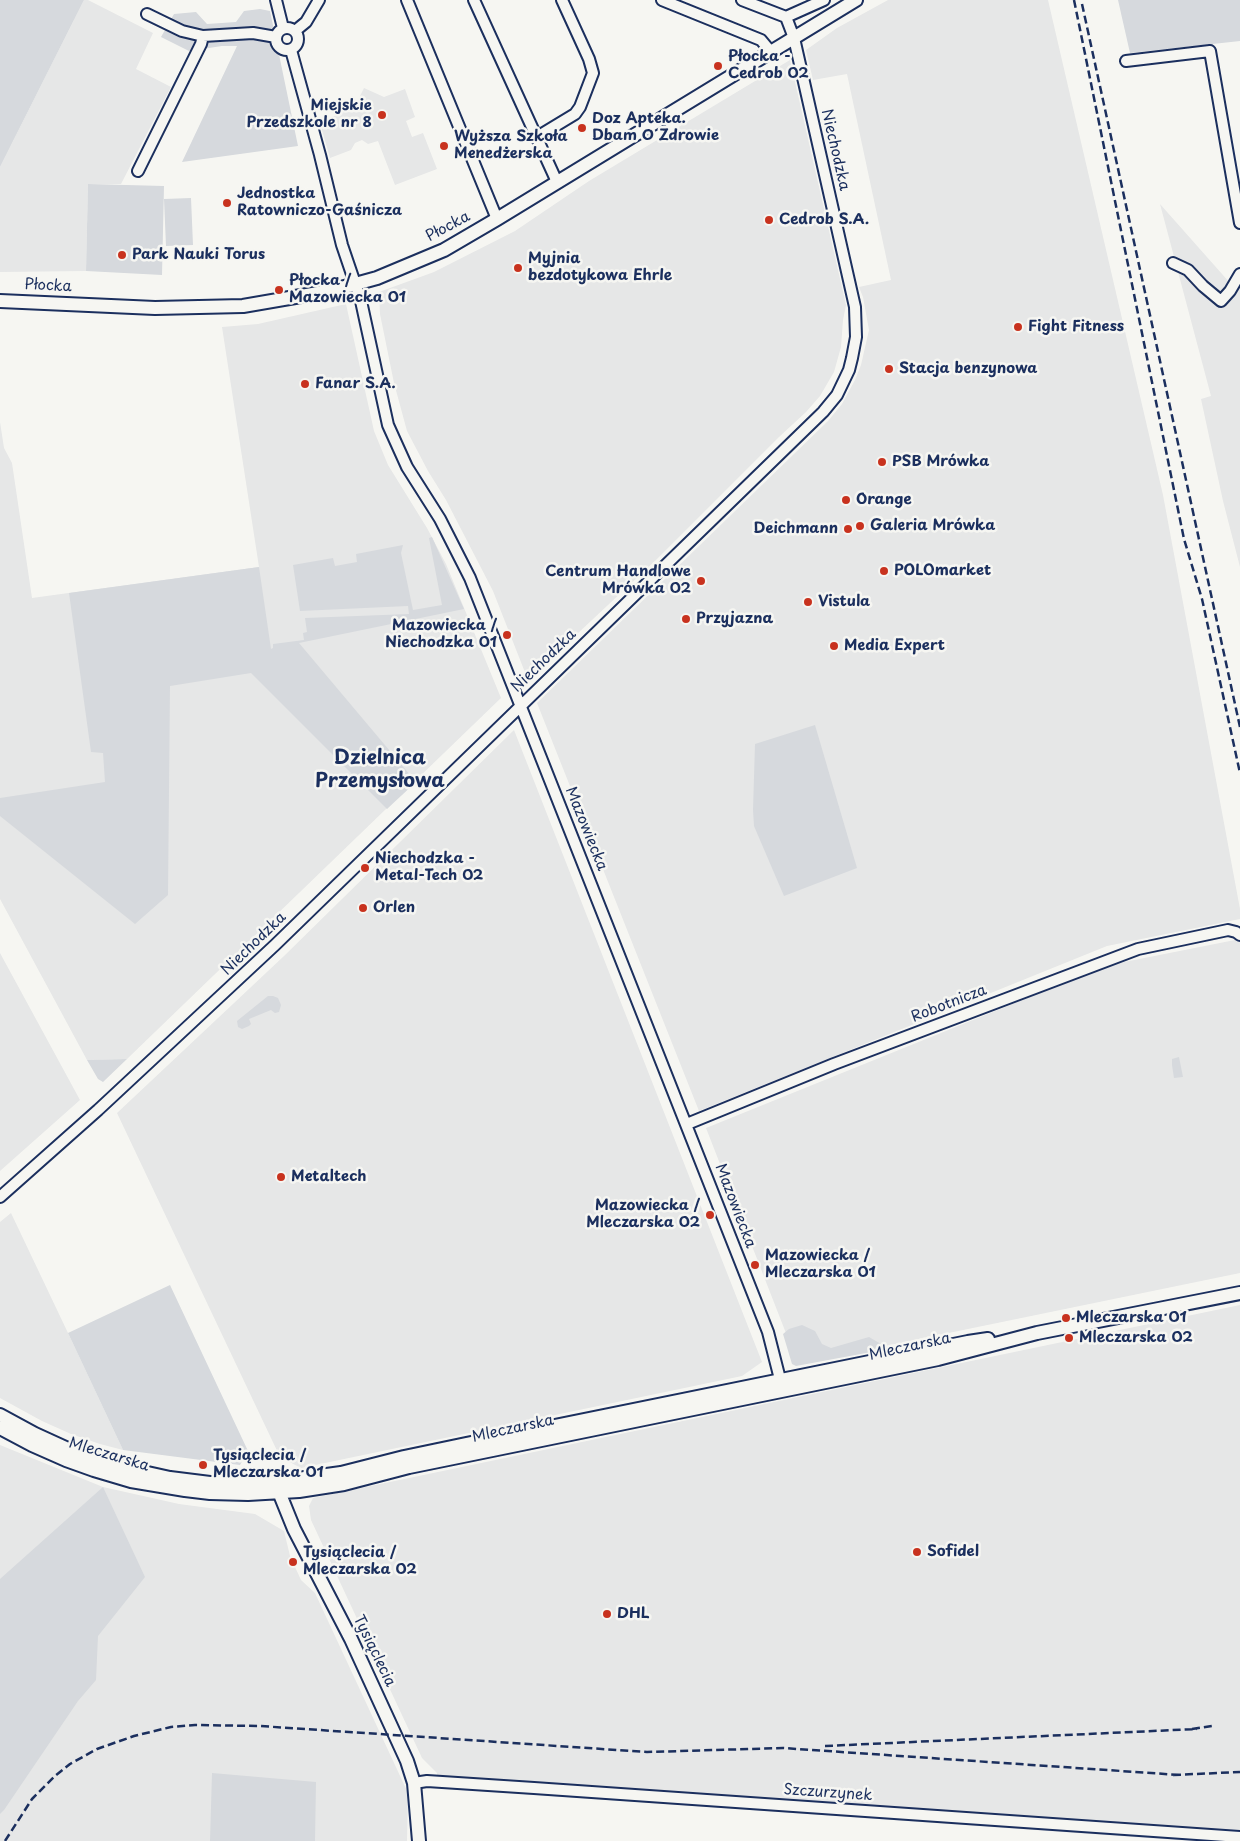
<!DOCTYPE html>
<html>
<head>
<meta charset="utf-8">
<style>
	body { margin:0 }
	canvas { display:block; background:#f6f6f2 }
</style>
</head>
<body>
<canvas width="1240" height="1841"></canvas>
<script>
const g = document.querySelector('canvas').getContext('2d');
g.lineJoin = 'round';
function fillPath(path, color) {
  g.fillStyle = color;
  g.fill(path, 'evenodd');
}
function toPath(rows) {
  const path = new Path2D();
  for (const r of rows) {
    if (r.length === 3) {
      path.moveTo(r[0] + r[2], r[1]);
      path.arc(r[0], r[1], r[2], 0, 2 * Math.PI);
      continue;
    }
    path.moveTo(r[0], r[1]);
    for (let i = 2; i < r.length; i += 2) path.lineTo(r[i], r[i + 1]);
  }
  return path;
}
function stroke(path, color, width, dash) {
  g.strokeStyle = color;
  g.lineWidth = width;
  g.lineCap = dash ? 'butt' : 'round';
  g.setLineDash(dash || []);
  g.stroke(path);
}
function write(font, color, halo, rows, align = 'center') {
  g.font = font + ' "Playpen Sans",sans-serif';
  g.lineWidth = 5;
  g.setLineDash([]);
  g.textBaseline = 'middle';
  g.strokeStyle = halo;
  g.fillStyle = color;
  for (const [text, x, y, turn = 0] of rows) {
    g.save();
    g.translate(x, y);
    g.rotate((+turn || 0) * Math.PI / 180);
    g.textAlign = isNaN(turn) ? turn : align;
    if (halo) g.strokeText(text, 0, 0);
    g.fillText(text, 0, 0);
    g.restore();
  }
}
const built = toPath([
	[84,0,88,0,153,33,136,69,171,87,121,184,88,184,86,271,0,272,0,167],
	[888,0,1048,0,1163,495,1240,909,1240,919,1107,946,699,1111,537,703,828,421,842,404,855,380,861,365,869,330,863,297,859,287,891,280,847,74,813,80,806,50,837,28],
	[790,60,846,305,843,320,841,347,834,372,820,396,806,412,779,437,656,560,528,680,493,591,446,500,428,471,407,431,394,383,380,314,379,292,434,272,515,231,589,181],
	[364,88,384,97,405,89,415,117,406,121,412,137,423,133,437,169,395,185,378,141,368,144,362,140,355,143,351,150,330,158,320,123,355,106],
	[1160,204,1230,283,1240,271,1240,567,1223,501,1201,399,1211,396],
	[346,304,374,431,388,465,427,528,446,564,501,698,127,1059,87,1060,0,899,0,422,4,448,12,463,32,598,259,567,222,327,258,324],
	[514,730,762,1362,742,1376,301,1468,280,1457,117,1113,284,956],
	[1240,939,1240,1273,798,1364,706,1128,1109,965],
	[0,953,80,1100,0,1171],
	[11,1213,68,1333,123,1450,100,1444,71,1434,42,1421,0,1398,0,1222],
	[1240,1305,1240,1841,1190,1841,437,1788,437,1773,422,1758,311,1520,309,1506,313,1498],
	[0,1445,103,1487,179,1504,255,1514,284,1531,290,1556,301,1580,315,1593,408,1793,407,1841,0,1841]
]);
const green = toPath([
	[0,0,84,0,0,167],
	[1118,0,1240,0,1240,41,1130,53],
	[260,9,270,11,298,146,182,162,237,46,222,46,189,51,161,37,174,14,196,12,207,24,236,22,244,11],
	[88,184,164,186,162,275,86,271],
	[191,198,193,245,166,246,164,199],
	[432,537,464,609,299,643,416,782,387,809,251,673,170,686,168,895,135,924,0,816,0,798,105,782,103,753,91,752,69,593,259,567,271,649,273,648,273,644,304,640,303,633,307,632,305,618,409,614,408,606,300,611,293,565,333,558,335,566,357,562,356,554,403,545,401,553,413,610,442,605,429,538],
	[815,725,857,868,784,896,754,826,753,810,755,744],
	[268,996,273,996,278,998,281,1005,279,1012,275,1013,271,1010,249,1019,251,1024,249,1026,242,1029,238,1027,237,1021],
	[1179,1057,1183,1077,1174,1078,1172,1065,1172,1059],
	[127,1059,103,1082,98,1079,87,1060],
	[170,1285,248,1451,240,1465,123,1450,68,1333],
	[802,1325,815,1331,822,1344,831,1348,869,1337,881,1344,882,1350,796,1366,792,1364,783,1334,789,1329],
	[103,1487,145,1577,98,1636,96,1680,78,1701,4,1810,0,1814,0,1579],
	[212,1773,316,1782,315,1841,210,1841]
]);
const minor = toPath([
	[276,0,283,28],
	[407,0,497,219],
	[474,0,557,182],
	[662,0,761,40,771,52],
	[147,14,182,31,203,36,253,33,276,37],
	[786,17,824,0],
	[287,39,11],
	[295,31,306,22,319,0],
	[291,50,320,155,342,245,361,301,388,425,407,467,440,519,470,578,768,1332,782,1387],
	[1126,61,1210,51,1240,223],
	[537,137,575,114,580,107,593,73,589,59,562,0],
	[138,171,201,44,203,36],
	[1173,263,1188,270,1203,286,1221,301,1230,291,1240,274],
	[687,1124,834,1064,1138,949,1228,930,1236,932,1240,935],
	[0,1197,98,1110,275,945,823,412,837,395,849,370,852,358,856,337,855,307,794,38,786,17,742,0],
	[414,1783,427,1781,534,1788,1240,1837]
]);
const major = toPath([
	[0,301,155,308,243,306,330,291,377,278,444,250,497,219,856,0],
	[0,1415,35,1434,70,1450,134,1470,170,1478,210,1483,276,1482,341,1473,404,1457,466,1444,968,1342,988,1339],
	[0,1428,32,1445,66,1460,94,1470,131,1481,185,1490,210,1493,248,1494,299,1491,344,1484,409,1467,938,1359,1037,1333,1240,1293],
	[277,1487,294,1529,351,1639,407,1761,414,1783,419,1841]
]);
const rail = toPath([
	[1074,0,1184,539,1202,599,1240,773],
	[1082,4,1240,727],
	[1192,1729,1212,1726],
	[825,1746,1197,1729],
	[1173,1775,1240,1772],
	[5,1841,32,1799,55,1776,70,1764,97,1749,134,1736,171,1727,195,1725,260,1726,647,1752,783,1748,1180,1775]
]);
const markers = [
	[718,66,5,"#c8321e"],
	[382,115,5,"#c8321e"],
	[582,128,5,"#c8321e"],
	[444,146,5,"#c8321e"],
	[227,203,5,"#c8321e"],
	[769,220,5,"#c8321e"],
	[122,255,5,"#c8321e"],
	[518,268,5,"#c8321e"],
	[279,290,5,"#c8321e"],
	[1018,327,5,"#c8321e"],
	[889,369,5,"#c8321e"],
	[305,384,5,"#c8321e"],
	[882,462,5,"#c8321e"],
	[846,500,5,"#c8321e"],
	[860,526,5,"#c8321e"],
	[848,529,5,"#c8321e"],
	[884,571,5,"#c8321e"],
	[701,581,5,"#c8321e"],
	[808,602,5,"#c8321e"],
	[686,619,5,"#c8321e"],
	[507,635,5,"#c8321e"],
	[834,646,5,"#c8321e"],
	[365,868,5,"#c8321e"],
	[363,908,5,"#c8321e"],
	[281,1177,5,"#c8321e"],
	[710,1215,5,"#c8321e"],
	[755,1265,5,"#c8321e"],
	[1066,1318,5,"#c8321e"],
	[1069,1338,5,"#c8321e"],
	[203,1465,5,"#c8321e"],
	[917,1552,5,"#c8321e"],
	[293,1562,5,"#c8321e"],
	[607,1614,5,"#c8321e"]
];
const poiNames = [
	["Płocka -",728,57],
	["Cedrob 02",728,74],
	["Miejskie",372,106,"right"],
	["Przedszkole nr 8",372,123,"right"],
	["Doz Apteka.",592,119],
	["Dbam O Zdrowie",592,136],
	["Wyższa Szkoła",454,137],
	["Menedżerska",454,154],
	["Jednostka",237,194],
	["Ratowniczo-Gaśnicza",237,211],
	["Cedrob S.A.",779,220],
	["Park Nauki Torus",132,255],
	["Myjnia",528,259],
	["bezdotykowa Ehrle",528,276],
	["Płocka /",289,281],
	["Mazowiecka 01",289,298],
	["Fight Fitness",1028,327],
	["Stacja benzynowa",899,369],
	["Fanar S.A.",315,384],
	["PSB Mrówka",892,462],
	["Orange",856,500],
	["Galeria Mrówka",870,526],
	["Deichmann",838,529,"right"],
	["POLOmarket",894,571],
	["Centrum Handlowe",691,572,"right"],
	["Mrówka 02",691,589,"right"],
	["Vistula",818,602],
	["Przyjazna",696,619],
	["Mazowiecka /",497,626,"right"],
	["Niechodzka 01",497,643,"right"],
	["Media Expert",844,646],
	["Niechodzka -",375,859],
	["Metal-Tech 02",375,876],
	["Orlen",373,908],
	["Metaltech",291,1177],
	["Mazowiecka /",700,1206,"right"],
	["Mleczarska 02",700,1223,"right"],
	["Mazowiecka /",765,1256],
	["Mleczarska 01",765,1273],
	["Mleczarska 01",1076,1318],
	["Mleczarska 02",1079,1338],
	["Tysiąclecia /",213,1456],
	["Mleczarska 01",213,1473],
	["Sofidel",927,1552],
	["Tysiąclecia /",303,1553],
	["Mleczarska 02",303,1570],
	["DHL",617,1614]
];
const streetNames = [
	["Niechodzka",835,150,77],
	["Płocka",448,227,-28],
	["Płocka",48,286,3],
	["Niechodzka",544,661,-44],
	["Mazowiecka",586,829,68],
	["Niechodzka",254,944,-44],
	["Robotnicza",949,1004,-21],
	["Mazowiecka",735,1206,69],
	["Mleczarska",910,1347,-12],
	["Mleczarska",513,1429,-12],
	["Mleczarska",109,1455,17],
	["Tysiąclecia",374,1651,64],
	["Szczurzynek",828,1793,4]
];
const districtNames = [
	["Dzielnica",380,758],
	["Przemysłowa",380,781]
];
fillPath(built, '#e6e7e7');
fillPath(green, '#d6d9dd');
stroke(minor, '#1b2f5e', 14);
stroke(major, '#1b2f5e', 16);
stroke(minor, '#f6f6f2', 10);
stroke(major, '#f6f6f2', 12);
stroke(rail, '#1b2f5e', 2.5, [8, 4]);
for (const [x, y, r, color] of markers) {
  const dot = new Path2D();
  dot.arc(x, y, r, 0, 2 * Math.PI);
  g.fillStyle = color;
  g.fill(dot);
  stroke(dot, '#f6f6f2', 2);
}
write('bold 15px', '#1b2f5e', '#f6f6f2', poiNames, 'left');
write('15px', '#1b2f5e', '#f6f6f2', streetNames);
write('bold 20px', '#1b2f5e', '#f6f6f2', districtNames);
</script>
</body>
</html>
